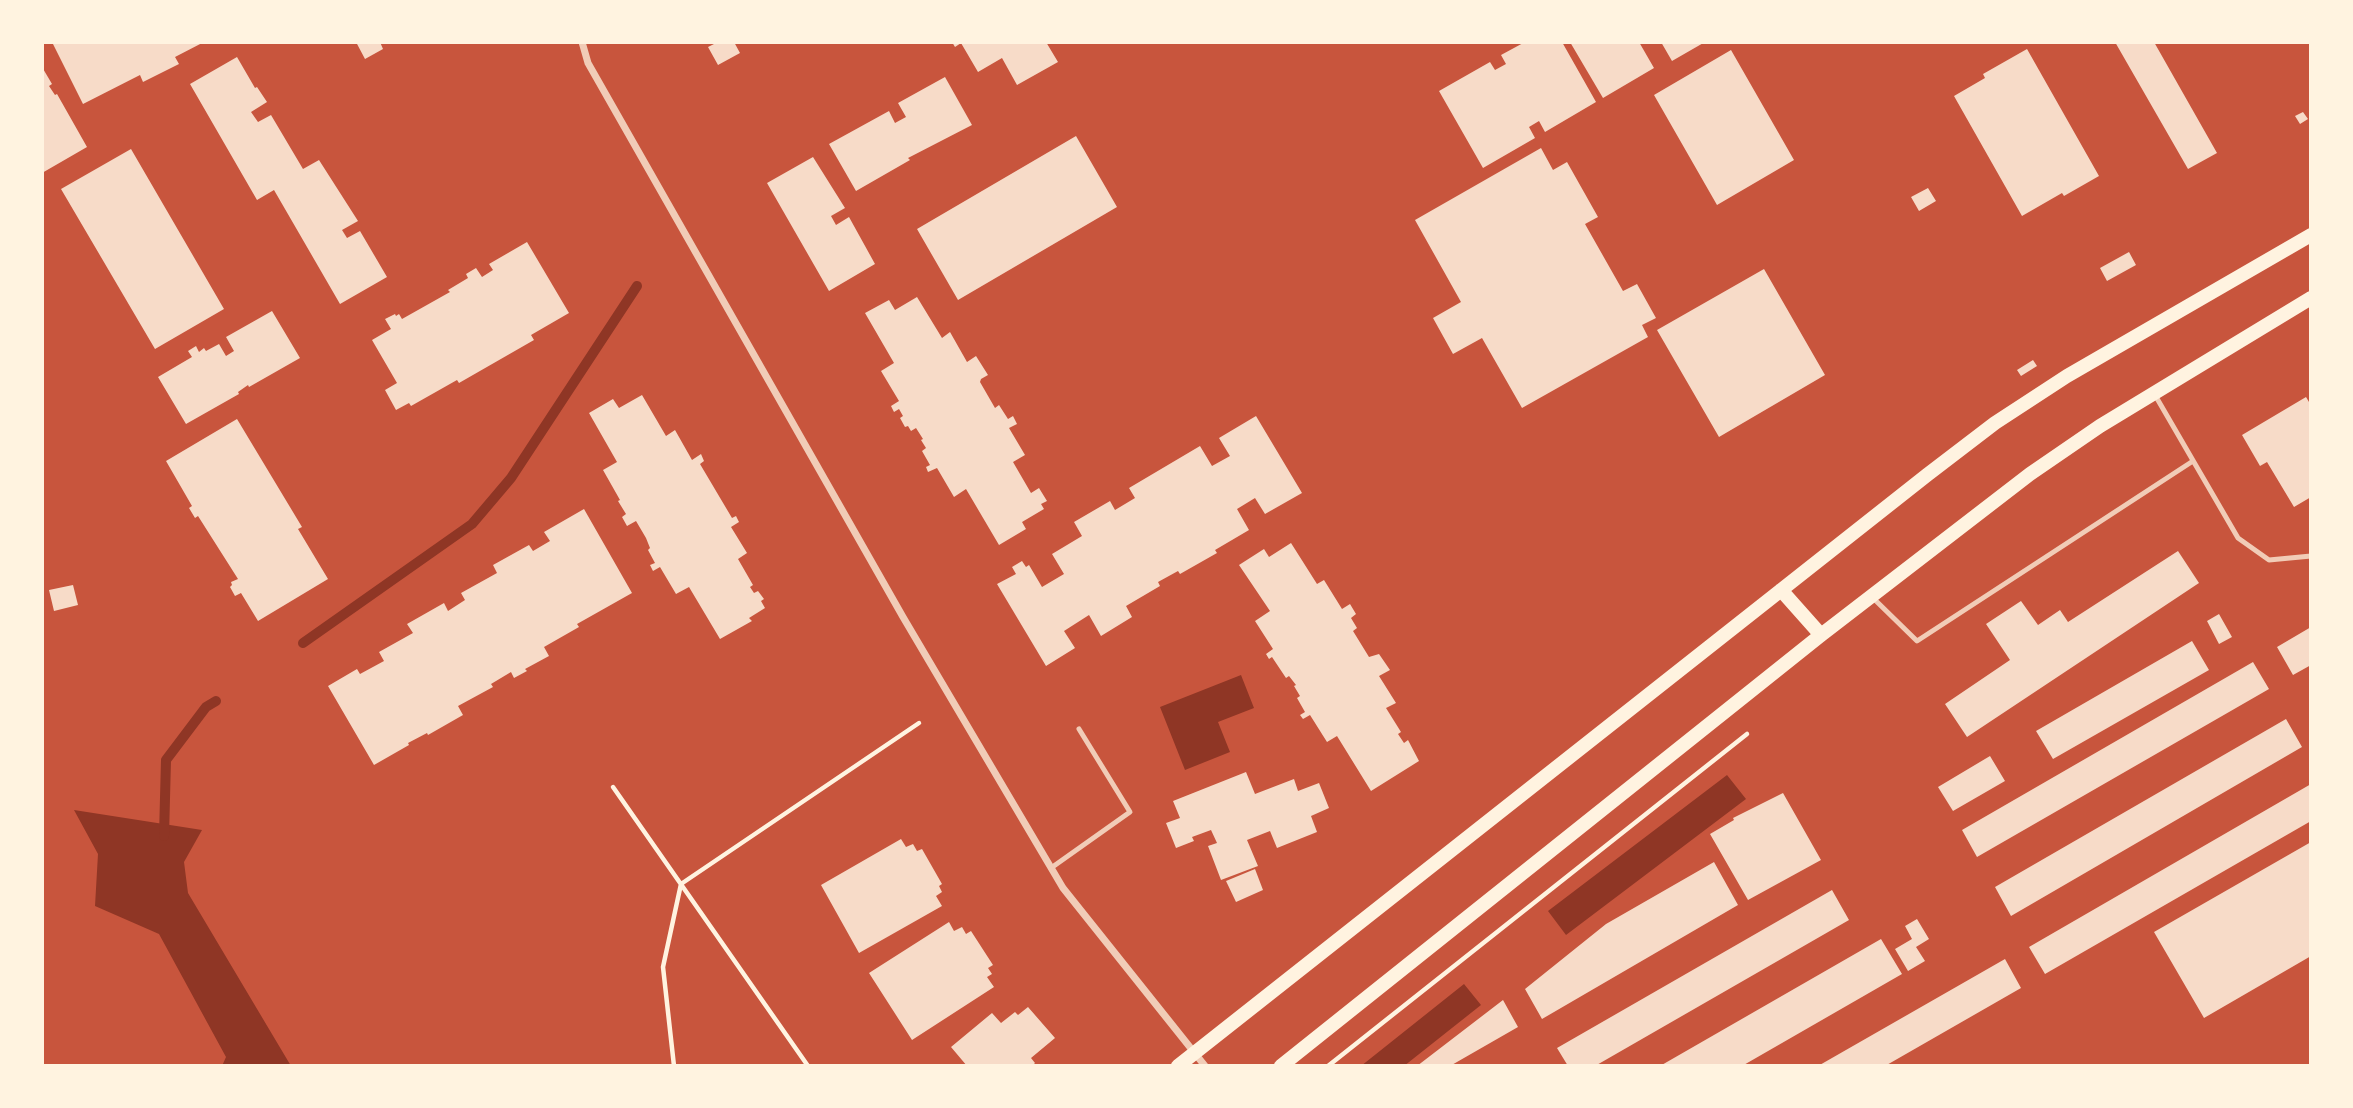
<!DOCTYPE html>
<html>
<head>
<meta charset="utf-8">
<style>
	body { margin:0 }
	#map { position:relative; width:2353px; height:1108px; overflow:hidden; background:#c8553d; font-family:"Archivo Narrow",sans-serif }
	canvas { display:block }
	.frame { position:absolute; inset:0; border:44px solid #fff3e0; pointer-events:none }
</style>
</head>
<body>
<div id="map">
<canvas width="2353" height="1108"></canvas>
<div class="frame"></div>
</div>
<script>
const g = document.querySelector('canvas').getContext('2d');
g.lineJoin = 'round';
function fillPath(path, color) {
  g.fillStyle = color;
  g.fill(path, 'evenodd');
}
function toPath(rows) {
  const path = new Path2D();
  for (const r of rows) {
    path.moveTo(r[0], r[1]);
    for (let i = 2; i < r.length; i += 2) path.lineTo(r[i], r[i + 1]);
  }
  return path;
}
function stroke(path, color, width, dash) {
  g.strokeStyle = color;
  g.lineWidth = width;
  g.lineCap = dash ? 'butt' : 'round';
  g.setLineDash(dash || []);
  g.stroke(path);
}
const water = toPath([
	[1241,675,1254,708,1218,722,1230,752,1185,770,1160,707],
	[1727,775,1746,799,1566,935,1548,911],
	[74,810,202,830,184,862,188,893,291,1066,222,1066,226,1057,159,934,95,906,98,854],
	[1464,984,1481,1005,1404,1066,1361,1066]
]);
const stream = toPath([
	[303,643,472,524,511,478,637,286],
	[164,836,166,760,206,707,216,701]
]);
const building = toPath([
	[52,42,204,42,175,57,179,64,143,82,140,75,83,104],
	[356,42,380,42,383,49,365,59],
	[718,42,734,42,740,53,718,65,708,47],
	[952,42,1046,42,1058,62,1017,85,1002,58,978,72,961,43,955,47],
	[1525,42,1562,42,1596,102,1545,132,1539,121,1529,127,1535,138,1483,168,1439,91,1490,62,1495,70,1506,64,1501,55],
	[1570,42,1639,42,1654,68,1603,98],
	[1661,42,1705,42,1672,61],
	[2115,42,2154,42,2217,153,2188,169],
	[2027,49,2099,176,2064,196,2062,193,2022,216,1954,96,1985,78,1983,74],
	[1731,50,1794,160,1717,205,1654,95],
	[237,57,255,88,257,87,267,102,251,112,258,122,271,115,303,169,319,160,358,221,342,230,347,238,360,231,387,277,340,304,274,190,257,200,190,84],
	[42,67,52,84,49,86,55,95,57,94,87,147,42,173],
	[945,77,972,125,908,158,910,160,856,191,829,144,889,111,895,123,906,117,898,103],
	[2303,112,2308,119,2300,124,2295,116],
	[1076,136,1117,207,958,300,917,229],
	[1541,148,1553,170,1567,162,1598,217,1585,224,1623,291,1637,284,1656,318,1642,325,1648,337,1522,408,1482,338,1453,354,1433,318,1461,302,1415,220],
	[131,149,224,309,155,349,61,189],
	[813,157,845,208,831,216,836,225,849,217,875,264,829,291,767,183],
	[1928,188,1936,201,1919,211,1911,197],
	[527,242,569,313,531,335,534,340,459,383,457,380,411,406,409,403,396,410,385,390,397,383,372,340,391,329,385,319,395,314,396,316,399,314,402,319,450,292,448,290,468,278,466,274,476,268,482,277,493,270,489,264],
	[2129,252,2136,265,2107,281,2100,268],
	[1764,269,1825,375,1719,437,1657,330],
	[917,297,942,338,950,332,967,362,976,356,988,375,981,379,980,382,995,408,999,405,1008,419,1013,416,1017,424,1009,428,1025,455,1013,462,1031,493,1039,488,1047,501,1041,504,1044,509,1022,522,1026,529,999,545,966,489,954,497,937,468,928,472,926,467,930,465,922,451,926,448,921,440,923,439,916,428,911,431,908,426,905,427,900,418,903,416,899,409,894,412,891,406,899,401,881,371,894,363,865,313,889,300,895,310],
	[272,311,300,358,249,387,248,385,238,392,239,394,186,424,158,377,192,357,188,351,196,346,199,352,204,348,206,351,219,344,226,356,234,351,226,337],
	[2033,360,2037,366,2021,376,2017,370],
	[642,395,666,436,675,430,692,460,701,454,704,461,700,464,732,518,736,516,739,522,731,527,747,553,738,559,753,585,750,587,754,593,758,591,764,599,761,601,765,608,749,618,752,621,720,639,689,587,676,594,660,567,653,571,650,565,655,563,648,550,650,548,646,538,636,521,627,526,622,517,626,514,618,501,620,500,603,470,617,462,589,413,613,399,619,408],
	[2306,397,2309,402,2311,400,2311,497,2294,507,2267,462,2260,466,2242,435],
	[1256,416,1302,493,1265,514,1255,498,1237,509,1249,530,1215,550,1217,553,1180,574,1178,571,1158,582,1160,586,1126,606,1132,617,1101,636,1089,615,1064,631,1075,648,1046,666,997,584,1016,574,1012,567,1022,561,1026,567,1029,565,1042,587,1064,574,1052,554,1082,536,1074,522,1110,501,1115,510,1135,498,1129,488,1200,446,1212,466,1230,456,1219,438],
	[237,419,302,527,298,529,328,579,258,621,241,593,235,596,230,587,232,585,231,582,238,579,198,516,195,518,189,508,192,506,166,461],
	[584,509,632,593,577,624,579,627,544,647,549,656,525,669,527,671,514,678,511,672,491,684,493,687,458,706,463,715,428,735,427,733,408,743,409,745,374,765,328,686,357,669,360,674,384,661,379,652,413,633,407,624,444,603,448,611,465,600,461,593,497,573,493,565,529,545,533,551,550,541,544,532],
	[1291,543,1317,584,1324,580,1342,609,1350,604,1356,614,1351,618,1357,628,1353,631,1369,657,1379,654,1390,670,1379,676,1396,703,1386,708,1401,732,1398,734,1404,743,1408,740,1419,761,1371,791,1337,736,1327,742,1310,715,1303,719,1300,715,1305,712,1297,698,1300,696,1294,686,1296,685,1289,676,1286,678,1272,657,1269,659,1266,654,1273,649,1255,621,1270,611,1239,565,1264,549,1269,557],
	[2178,551,2199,583,1967,737,1945,704,2010,660,1986,624,2021,601,2038,625,2060,610,2068,622],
	[73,585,78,605,54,611,49,590],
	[2219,614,2232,637,2219,644,2207,621],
	[2311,627,2311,665,2293,675,2277,647],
	[2192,641,2209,670,2053,759,2036,731],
	[2253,662,2269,689,1977,857,1962,830],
	[2286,719,2302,747,2011,916,1995,887],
	[1990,756,2005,781,1953,811,1938,787],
	[1246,772,1255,794,1294,779,1298,791,1319,783,1329,808,1311,816,1317,832,1277,848,1270,831,1247,840,1258,866,1221,880,1208,846,1217,843,1211,830,1192,837,1194,841,1176,848,1166,823,1180,818,1173,801],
	[2311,784,2311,821,2045,974,2029,947],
	[1783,793,1821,860,1748,900,1710,834,1734,820,1733,818],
	[901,839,906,847,913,844,917,851,922,849,942,884,939,886,942,892,936,896,942,906,859,953,821,885],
	[2311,842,2311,956,2204,1018,2154,932],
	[1714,862,1738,905,1542,1019,1525,989,1606,924],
	[1255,869,1263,890,1236,902,1226,881],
	[1832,890,1849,920,1595,1066,1568,1066,1557,1048],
	[1917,919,1929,939,1916,947,1925,961,1908,971,1895,949,1912,939,1905,926],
	[949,922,954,931,962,927,966,934,971,931,993,965,988,968,992,974,987,977,994,987,912,1040,869,973],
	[1881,939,1902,974,1742,1066,1660,1066],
	[2005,959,2021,988,1885,1066,1818,1066],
	[1503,1000,1518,1027,1450,1066,1417,1066],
	[1028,1007,1055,1038,1031,1058,1035,1063,1032,1066,967,1066,951,1047,992,1013,1001,1023,1015,1012,1018,1015]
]);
const path = toPath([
	[613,787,808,1066],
	[674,1066,663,967,681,884,919,723],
	[1328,1066,1747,734]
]);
const service = toPath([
	[2155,395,2238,538,2269,560,2311,556],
	[1872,597,1917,641,2193,461],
	[1051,868,1130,812,1079,729]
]);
const minor = toPath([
	[582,42,588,63,903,617,1063,888,1205,1066]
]);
const secondary = toPath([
	[1781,590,1821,635],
	[1178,1066,1927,475,1995,423,2067,376,2311,235],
	[1281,1066,1821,635,2030,474,2100,426,2311,298]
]);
fillPath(water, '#8f3625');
stroke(stream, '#8f3625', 10);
fillPath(building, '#f7dbc8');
stroke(path, '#fff3e0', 4.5);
stroke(service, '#f1ccb7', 5);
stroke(minor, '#f1ccb7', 7);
stroke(secondary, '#fff3e0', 14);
</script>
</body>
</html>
